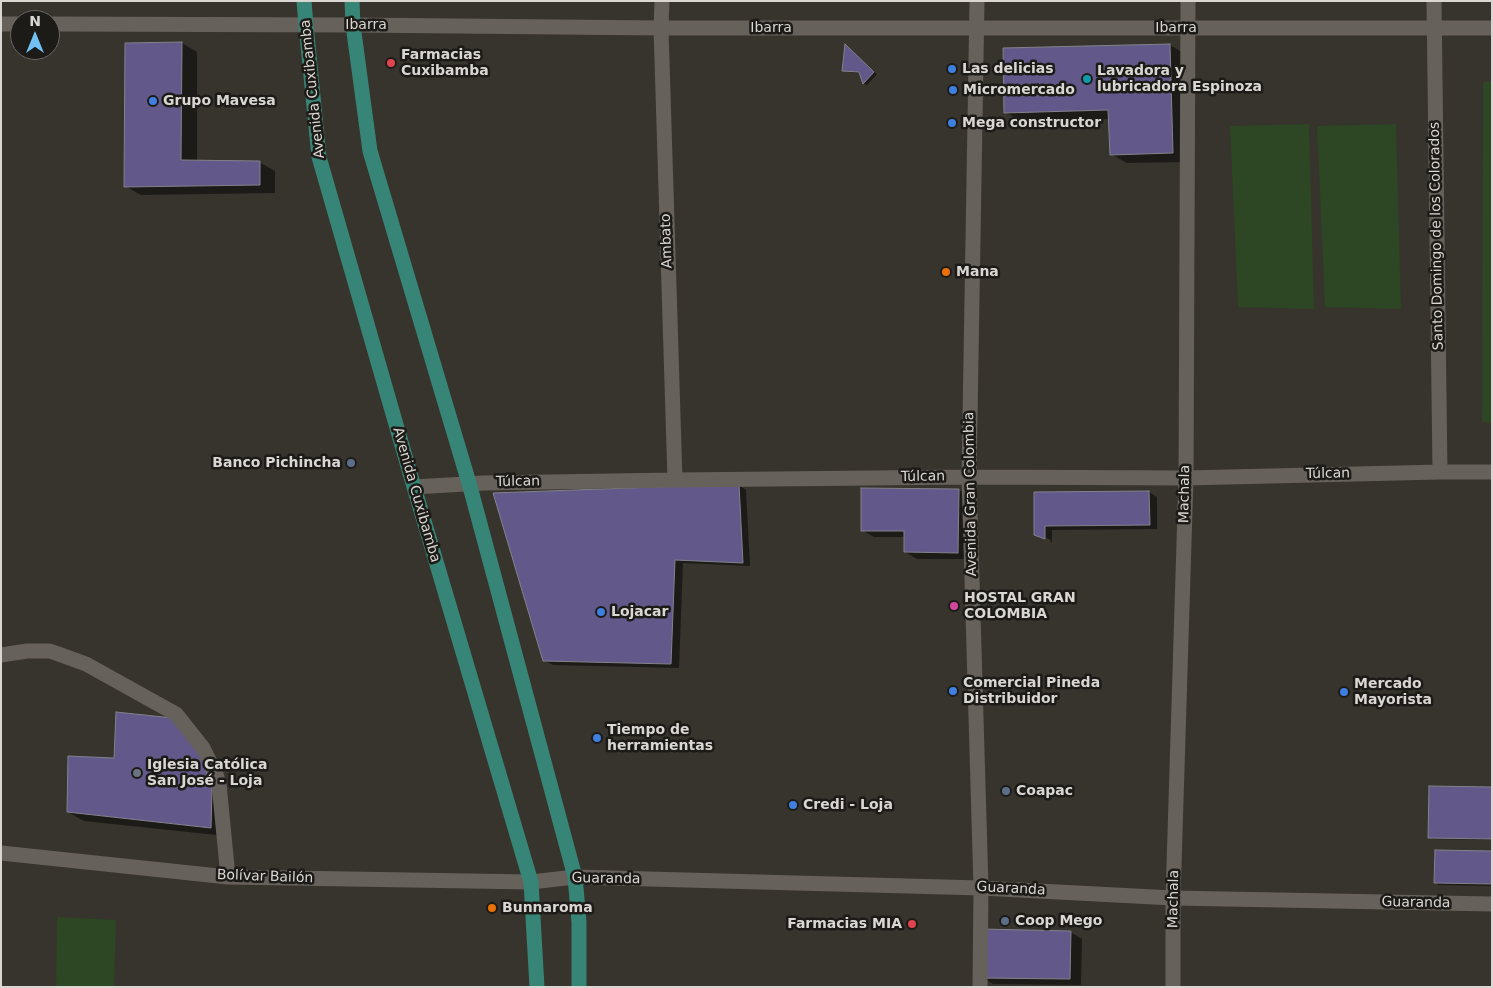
<!DOCTYPE html>
<html>
<head>
<meta charset="utf-8">
<style>
	body { margin:0 }
	#map { position:relative; width:1493px; height:988px; overflow:hidden; background:#37332d; font-family:"DejaVu Sans",sans-serif }
	canvas { display:block }
	.frame { position:absolute; inset:0; border:2px solid #dad7d3; pointer-events:none }
	.north { position:absolute; left:10px; top:10px; width:50px; height:50px; box-sizing:border-box; background:#1d1b18; border:1px solid #696663; border-radius:50%; rotate:0deg; font-size:14px; font-weight:700; line-height:20px; text-align:center; color:#dad7d3 }
	.north::after { content:''; display:block; margin:auto; width:18px; height:22px; background:#71c1f5; clip-path:polygon(50% 0,100% 100%,50% 72%,0 100%) }
</style>
</head>
<body>
<div id="map">
<canvas width="1493" height="988"></canvas>
<div class="frame"></div>
<div class="north">N</div>
</div>
<script>
const g = document.querySelector('canvas').getContext('2d');
g.lineJoin = 'round';
function fillPath(path, color) {
  g.fillStyle = color;
  g.fill(path, 'evenodd');
}
function toPath(rows) {
  const path = new Path2D();
  for (const r of rows) {
    path.moveTo(r[0], r[1]);
    for (let i = 2; i < r.length; i += 2) path.lineTo(r[i], r[i + 1]);
  }
  return path;
}
function stroke(path, color, width, dash) {
  g.strokeStyle = color;
  g.lineWidth = width;
  g.lineCap = dash ? 'butt' : 'round';
  g.setLineDash(dash || []);
  g.stroke(path);
}
function write(font, color, halo, rows, align = 'center') {
  g.font = font + ' "DejaVu Sans",sans-serif';
  g.lineWidth = 5;
  g.setLineDash([]);
  g.textBaseline = 'middle';
  g.strokeStyle = halo;
  g.fillStyle = color;
  for (const [text, x, y, turn = 0] of rows) {
    g.save();
    g.translate(x, y);
    g.rotate((+turn || 0) * Math.PI / 180);
    g.textAlign = isNaN(turn) ? turn : align;
    if (halo) g.strokeText(text, 0, 0);
    g.fillText(text, 0, 0);
    g.restore();
  }
}
const green = toPath([
	[1483,82,1492,82,1492,423,1482,422],
	[1309,124,1314,309,1238,307,1230,126],
	[1396,124,1401,309,1325,307,1317,126],
	[57,917,116,920,114,987,56,987]
]);
const shadow = toPath([
	[182,43,197,52,197,161,259,162,275,171,275,193,141,195,125,186],
	[1170,45,1185,54,1188,162,1127,163,1111,154,1110,119,1021,121,1005,112],
	[848,48,877,74,867,85,864,84,861,73,847,72,844,70],
	[739,485,746,490,750,566,683,563,679,668,553,665,545,661],
	[959,490,971,497,970,559,917,559,905,552,905,537,874,537,862,530],
	[1149,492,1157,497,1157,529,1052,530,1052,542,1050,542,1051,540,1042,536,1035,493],
	[172,719,227,797,226,836,84,821,68,812,115,759],
	[1492,788,1492,840,1433,839,1429,837],
	[1492,852,1492,886,1439,885,1435,883],
	[1070,932,1082,939,1081,985,993,984,981,977]
]);
const building = toPath([
	[182,42,181,160,260,161,260,185,124,187,125,43,182,42],
	[845,44,874,72,863,84,859,72,842,71,845,44],
	[1170,44,1173,153,1110,155,1108,110,1004,113,1003,48,1170,44],
	[739,484,743,563,675,560,671,664,543,661,493,493,739,484],
	[861,488,959,489,958,553,904,552,904,531,861,531,861,488],
	[1149,491,1150,525,1045,526,1045,539,1034,535,1034,492,1149,491],
	[116,712,173,718,199,751,212,788,211,828,67,812,68,756,114,758,116,712],
	[1429,786,1492,787,1492,839,1428,838,1429,786],
	[1435,850,1492,851,1492,884,1434,883,1435,850],
	[981,929,1071,931,1070,979,980,978,981,929]
]);
const minor = toPath([
	[662,1,661,28,675,480],
	[977,1,969,477,981,888,980,987],
	[1434,1,1440,472],
	[1,24,20,24],
	[50,24,353,25,661,28,1492,28],
	[414,487,483,483,675,480,969,477,1186,478,1440,472,1492,472],
	[1,655,27,651,50,651,86,664,176,714,203,748,216,774,219,784,228,877],
	[1,853,228,877,531,882,575,877,981,888,1173,898,1492,904],
	[1173,987,1173,898,1186,478,1188,1]
]);
const major = toPath([
	[304,1,306,25,319,157,414,487,531,882,537,987],
	[352,1,353,25,370,151,469,483,575,877,579,922,579,987]
]);
const markers = [
	[391,63,5,"#e0444e"],
	[952,69,5,"#3f7fe0"],
	[1087,79,5,"#0f9aa8"],
	[953,90,5,"#3f7fe0"],
	[153,101,5,"#3f7fe0"],
	[952,123,5,"#3f7fe0"],
	[946,272,5,"#e8710a"],
	[351,463,5,"#5c6f8a"],
	[954,606,5,"#d1479c"],
	[601,612,5,"#3f7fe0"],
	[953,691,5,"#3f7fe0"],
	[1344,692,5,"#3f7fe0"],
	[597,738,5,"#3f7fe0"],
	[137,773,5,"#6b7280"],
	[1006,791,5,"#5c6f8a"],
	[793,805,5,"#3f7fe0"],
	[492,908,5,"#e8710a"],
	[1005,921,5,"#5c6f8a"],
	[912,924,5,"#e0444e"]
];
const streetNames = [
	["Ibarra",366,25],
	["Ibarra",771,28],
	["Ibarra",1176,28],
	["Avenida Cuxibamba",313,89,-96],
	["Santo Domingo de los Colorados",1437,236,-91],
	["Ambato",667,241,-92],
	["Túlcan",1328,474,-1],
	["Túlcan",923,477,-1],
	["Túlcan",518,482,-1],
	["Avenida Gran Colombia",971,494,-91],
	["Machala",1185,494,-89],
	["Avenida Cuxibamba",416,495,74],
	["Bolívar Bailón",265,877,2],
	["Guaranda",606,879,1],
	["Guaranda",1011,889,3],
	["Machala",1174,899,-89],
	["Guaranda",1416,903,1]
];
const poiNames = [
	["Farmacias",401,55],
	["Cuxibamba",401,71],
	["Las delicias",962,69],
	["Lavadora y",1097,71],
	["lubricadora Espinoza",1097,87],
	["Micromercado",963,90],
	["Grupo Mavesa",163,101],
	["Mega constructor",962,123],
	["Mana",956,272],
	["Banco Pichincha",341,463,"right"],
	["HOSTAL GRAN",964,598],
	["COLOMBIA",964,614],
	["Lojacar",611,612],
	["Comercial Pineda",963,683],
	["Distribuidor",963,699],
	["Mercado",1354,684],
	["Mayorista",1354,700],
	["Tiempo de",607,730],
	["herramientas",607,746],
	["Iglesia Católica",147,765],
	["San José - Loja",147,781],
	["Coapac",1016,791],
	["Credi - Loja",803,805],
	["Bunnaroma",502,908],
	["Coop Mego",1015,921],
	["Farmacias MIA",902,924,"right"]
];
fillPath(green, '#2d4624');
fillPath(shadow, '#0007');
fillPath(building, '#62598a');
stroke(building, '#83828a', 1);
stroke(minor, '#66615a', 15);
stroke(major, '#378576', 15);
for (const [x, y, r, color] of markers) {
  const dot = new Path2D();
  dot.arc(x, y, r, 0, 2 * Math.PI);
  g.fillStyle = color;
  g.fill(dot);
  stroke(dot, '#1d1b18', 2);
}
write('14px', '#dad7d3', '#1d1b18', streetNames);
write('bold 14px', '#dad7d3', '#1d1b18', poiNames, 'left');
</script>
</body>
</html>
